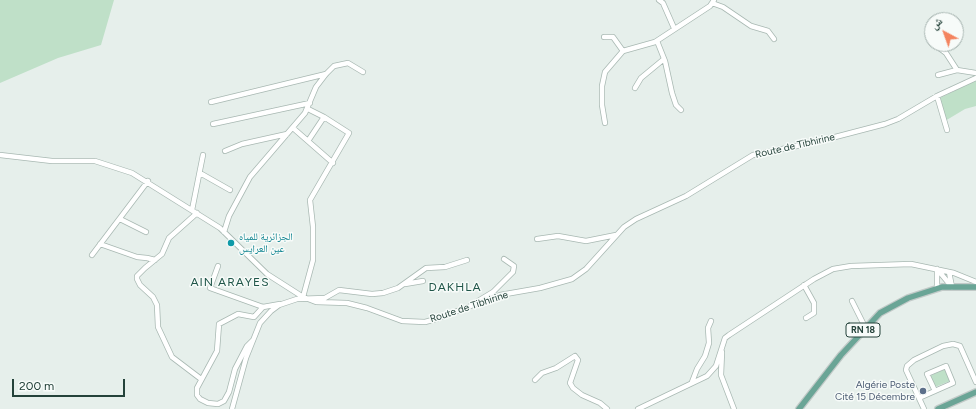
<!DOCTYPE html>
<html>
<head>
<meta charset="utf-8">
<style>
	body { margin:0 }
	#map { position:relative; width:976px; height:409px; overflow:hidden; background:#e6efeb; font-family:Figtree,"Noto Naskh Arabic",sans-serif }
	canvas { display:block }
	.north { position:absolute; left:924px; top:12px; width:40px; height:40px; box-sizing:border-box; background:#f7fbf9; border:1px solid #a3b1ad; border-radius:50%; rotate:319deg; font-size:11px; font-weight:700; line-height:16px; text-align:center; color:#24423a }
	.north::after { content:''; display:block; margin:auto; width:14px; height:18px; background:#f4845f; clip-path:polygon(50% 0,100% 100%,50% 72%,0 100%) }
	.scale { position:absolute; left:12px; top:379px; width:113px; height:18px; box-sizing:border-box; border:2px solid #24423a; border-top:0; padding-left:5px; font-size:12px; line-height:14px; white-space:nowrap; color:#24423a; -webkit-text-stroke:3px #f7fbf9; paint-order:stroke }
</style>
</head>
<body>
<div id="map">
<canvas width="976" height="409"></canvas>
<div class="north">ش</div>
<div class="scale">200 m</div>
</div>
<script>
const g = document.querySelector('canvas').getContext('2d');
g.lineJoin = 'round';
function fillPath(path, color) {
  g.fillStyle = color;
  g.fill(path, 'evenodd');
}
function toPath(rows) {
  const path = new Path2D();
  for (const r of rows) {
    path.moveTo(r[0], r[1]);
    for (let i = 2; i < r.length; i += 2) path.lineTo(r[i], r[i + 1]);
  }
  return path;
}
function stroke(path, color, width, dash) {
  g.strokeStyle = color;
  g.lineWidth = width;
  g.lineCap = dash ? 'butt' : 'round';
  g.setLineDash(dash || []);
  g.stroke(path);
}
function write(font, color, halo, rows, align = 'center') {
  g.font = font + ' Figtree,"Noto Naskh Arabic",sans-serif';
  g.lineWidth = 3;
  g.setLineDash([]);
  g.textBaseline = 'middle';
  g.strokeStyle = halo;
  g.fillStyle = color;
  for (const [text, x, y, turn = 0] of rows) {
    g.save();
    g.translate(x, y);
    g.rotate((+turn || 0) * Math.PI / 180);
    g.textAlign = isNaN(turn) ? turn : align;
    if (halo) g.strokeText(text, 0, 0);
    g.fillText(text, 0, 0);
    g.restore();
  }
}
const green = toPath([
	[0,0,114,0,101,45,58,58,0,83],
	[976,80,976,106,965,109,945,121,939,100,940,98],
	[945,369,950,381,935,387,930,376]
]);
const minor = toPath([
	[659,0,663,3,674,28],
	[712,3,723,7,751,26,768,31,774,39],
	[932,35,932,39],
	[604,37,613,37,623,51],
	[657,41,665,61,672,93,676,105,681,110],
	[934,44,946,53,957,70,976,73],
	[938,75,957,70],
	[635,88,641,78,664,59],
	[937,96,947,130],
	[211,102,326,74],
	[605,123,602,105,602,86,605,72,623,51,655,42,710,6,714,0],
	[213,124,310,103],
	[293,128,333,163],
	[308,141,324,117],
	[225,151,242,144,287,134],
	[0,155,52,161,95,161,132,173,220,228,267,274,303,297,316,302,347,303,367,308,402,321,425,322,436,319,500,295,540,288,572,279,586,269,624,227,636,219,686,196,753,155,816,142,885,124,898,119,937,96,976,78],
	[200,173,230,190],
	[192,210,203,155],
	[197,213,169,238,162,254,145,268,137,276,137,279,140,285,153,297,157,305,158,327,172,357,201,379],
	[120,219,146,232],
	[224,232,229,216,250,177,305,113,316,87,326,74,334,66,348,63,363,72],
	[537,239,558,236,586,241,616,235],
	[100,244,137,257,147,258,155,260],
	[92,255,148,181],
	[218,266,210,288,263,307,280,304],
	[937,269,952,287],
	[949,272,952,287],
	[405,284,423,281],
	[804,285,814,303,814,313,806,318],
	[937,289,937,269],
	[303,297,313,260,313,227,310,200,349,133,324,117,308,109],
	[852,301,865,327],
	[473,304,493,292,513,272,514,266,504,259],
	[253,340,247,346,235,369,229,392,224,401,218,404,208,403,200,399,197,395,197,388,217,351,219,324,238,314,254,317,263,307],
	[722,352,721,375,734,409],
	[535,380,542,373,556,368,575,356,578,360,570,383,573,388,582,395,600,403,607,409],
	[692,382,697,369,705,356,709,343,708,328,711,321],
	[919,398,953,383,946,366,927,374,935,391],
	[232,409,246,358,260,323,271,311,279,305,297,299,325,298,339,290,372,294,383,293,398,288,426,268,445,267,467,260],
	[638,409,707,376,716,366,725,338,729,335,814,279,833,269,851,266,911,264,954,273,976,282],
	[924,409,906,370,907,366,914,360,943,346,953,344,960,346,976,382]
]);
const major = toPath([
	[799,409,841,355,880,313,908,298,942,287,976,287],
	[938,409,976,392]
]);
const markers = [
	[231,243,4,"#0f9aa8"],
	[923,391,4,"#5c6f8a"]
];
const shields = [
	[863,330,34]
];
const shieldNames = [
	["RN 18",863,330]
];
const streetNames = [
	["Route de Tibhirine",795,146,-13],
	["Route de Tibhirine",469,307,-18]
];
const cultureNames = [
	["الجزائرية للمياه",239,237],
	["عين العرايس",239,249]
];
const serviceNames = [
	["Algérie Poste",915,385],
	["Cité 15 Décembre",915,397]
];
const quarterNames = [
	["AIN ARAYES",230,282],
	["DAKHLA",455,287]
];
fillPath(green, '#bfe0c8');
stroke(minor, '#a8b8b2', 6);
stroke(major, '#c2cac8', 8);
stroke(minor, '#fff', 4.5);
stroke(major, '#6aa596', 5.5);
for (const [x, y, r, color] of markers) {
  const dot = new Path2D();
  dot.arc(x, y, r, 0, 2 * Math.PI);
  g.fillStyle = color;
  g.fill(dot);
  stroke(dot, '#f7fbf9', 1.5);
}
for (const [x, y, w] of shields) {
  const box = new Path2D();
  box.roundRect(x - w / 2, y - 7, w, 14, 3);
  g.fillStyle = '#f7fbf9';
  g.fill(box);
  stroke(box, '#24423a', 1);
}
write('bold 9px', '#24423a', null, shieldNames);
write('10px', '#24423a', '#f7fbf9', streetNames);
write('10px', '#0d838f', '#f7fbf9', cultureNames, 'left');
write('10px', '#4e5e75', '#f7fbf9', serviceNames, 'right');
g.letterSpacing = '1px';
write('12px', '#1f5548', '#f7fbf9', quarterNames);
g.letterSpacing = '0px';
</script>
</body>
</html>
